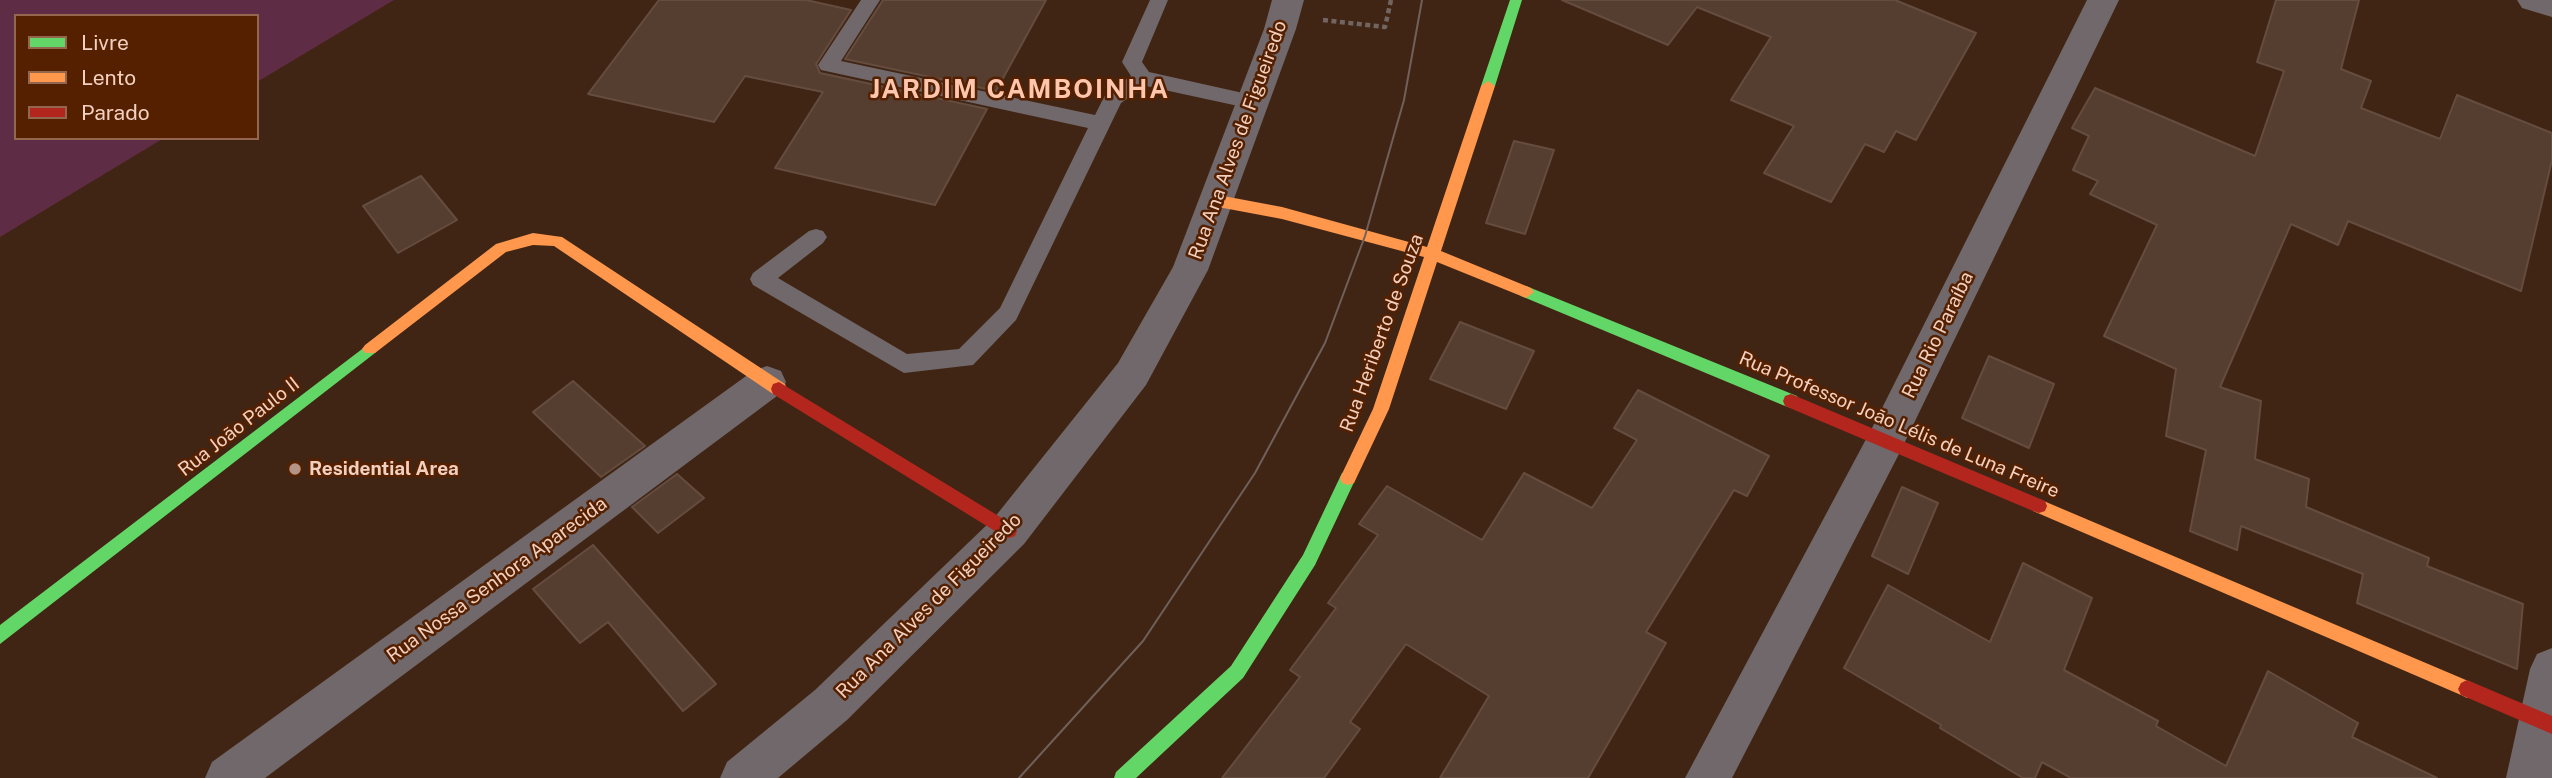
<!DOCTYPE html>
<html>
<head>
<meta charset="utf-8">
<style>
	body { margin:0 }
	#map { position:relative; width:2552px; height:778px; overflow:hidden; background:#412514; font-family:"Public Sans",sans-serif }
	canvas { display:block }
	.legend { position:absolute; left:14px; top:14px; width:245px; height:126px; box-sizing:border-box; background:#552000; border:2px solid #94664d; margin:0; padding:9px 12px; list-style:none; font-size:21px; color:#f2d0c0 }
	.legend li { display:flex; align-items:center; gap:14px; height:35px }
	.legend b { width:35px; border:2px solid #94664d }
</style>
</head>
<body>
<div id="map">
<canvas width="2552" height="778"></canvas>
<ul class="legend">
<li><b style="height:9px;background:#63d668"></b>Livre</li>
<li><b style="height:9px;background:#ff974d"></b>Lento</li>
<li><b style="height:9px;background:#b3261e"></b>Parado</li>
</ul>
</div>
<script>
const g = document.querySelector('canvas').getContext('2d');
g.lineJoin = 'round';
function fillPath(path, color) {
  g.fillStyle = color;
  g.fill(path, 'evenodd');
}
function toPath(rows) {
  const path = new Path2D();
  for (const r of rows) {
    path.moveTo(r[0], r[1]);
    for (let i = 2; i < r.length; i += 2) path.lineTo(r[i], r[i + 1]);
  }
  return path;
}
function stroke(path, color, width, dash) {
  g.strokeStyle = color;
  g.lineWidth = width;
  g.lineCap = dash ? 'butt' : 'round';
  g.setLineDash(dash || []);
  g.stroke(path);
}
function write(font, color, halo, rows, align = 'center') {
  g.font = font + ' "Public Sans",sans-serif';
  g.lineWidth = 5;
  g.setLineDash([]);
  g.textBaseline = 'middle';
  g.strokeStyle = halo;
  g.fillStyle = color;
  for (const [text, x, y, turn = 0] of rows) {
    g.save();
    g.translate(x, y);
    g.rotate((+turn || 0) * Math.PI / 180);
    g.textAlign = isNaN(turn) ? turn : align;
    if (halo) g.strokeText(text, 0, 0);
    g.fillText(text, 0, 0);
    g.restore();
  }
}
const green = toPath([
	[0,0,394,0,257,82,257,16,16,16,16,138,164,138,0,237]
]);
const building = toPath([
	[659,0,806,0,851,10,816,64,820,73,987,109,935,205,775,168,823,92,745,76,714,122,588,94,659,0],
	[883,0,1046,0,996,91,845,59,883,0],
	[1562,0,1895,0,1976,33,1916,140,1896,131,1884,152,1865,144,1831,202,1764,173,1794,126,1731,100,1771,37,1697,7,1668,45,1562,0],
	[2276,0,2359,0,2341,69,2371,81,2361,108,2440,139,2457,95,2552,133,2552,160,2521,291,2348,221,2338,245,2291,224,2220,387,2261,401,2255,459,2309,479,2306,507,2429,558,2427,566,2523,604,2517,669,2357,603,2363,574,2241,526,2237,550,2190,531,2206,450,2166,436,2176,369,2104,336,2157,225,2090,194,2098,181,2073,170,2089,136,2072,128,2095,88,2255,156,2284,71,2257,62,2276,0],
	[1514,141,1554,150,1525,234,1486,223,1514,141],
	[421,176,457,220,398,253,363,206,421,176],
	[1460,322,1534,351,1506,409,1430,379,1460,322],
	[1989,356,2054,384,2029,448,1962,418,1989,356],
	[573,381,645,446,601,477,533,412,573,381],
	[1638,390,1769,456,1747,496,1734,490,1646,632,1666,643,1588,778,1440,778,1489,696,1406,644,1350,722,1360,729,1324,778,1222,778,1300,677,1290,670,1336,608,1328,603,1378,535,1359,524,1387,486,1482,540,1524,473,1592,508,1637,440,1614,428,1638,390],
	[677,474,704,498,658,533,632,507,677,474],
	[1902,487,1938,503,1908,574,1872,556,1902,487],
	[593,545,716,684,683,711,608,622,580,643,533,589,593,545],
	[2023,563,2092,598,2064,670,2158,721,2156,726,2226,766,2268,671,2358,723,2352,737,2437,778,2071,778,2042,762,2035,778,2023,778,1940,728,1941,725,1844,668,1888,585,1990,642,2023,563]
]);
const path = toPath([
	[1323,20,1385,27,1391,0]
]);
const lane = toPath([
	[861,0,880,0,841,61,1095,115,1106,93,1131,76,1122,62,1150,0,1168,0,1142,62,1149,72,1252,95,1259,97,1262,102,1259,107,1252,109,1146,86,1121,103,1016,320,973,365,904,373,753,285,750,279,753,273,809,231,816,229,823,231,827,237,823,243,778,278,907,354,959,349,1000,308,1088,128,821,70,818,65,861,0]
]);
const street = toPath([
	[1272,0,1304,0,1296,29,1208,270,1146,385,1024,544,847,720,778,778,720,778,727,762,815,690,994,518,1118,363,1173,267,1264,29,1272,0],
	[2087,0,2119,0,1900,452,1732,778,1685,778,1872,428,2087,0],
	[2517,0,2552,0,2552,17,2522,8,2517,0],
	[767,366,781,371,786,382,781,393,265,778,205,778,212,762,753,371,767,366],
	[2552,648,2552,778,2506,778,2530,669,2537,654,2552,648]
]);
const fast = toPath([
	[1510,0,1522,0,1495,86,1488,91,1481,86,1510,0],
	[1526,286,1797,396,1799,401,1797,406,1791,408,1785,406,1521,296,1518,292,1526,286],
	[370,343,375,345,378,349,375,353,0,644,0,625,370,343],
	[1348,471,1354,473,1356,478,1315,565,1243,678,1136,778,1114,778,1116,772,1231,666,1303,555,1342,473,1348,471]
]);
const slow = toPath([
	[1488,81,1495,86,1441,251,1531,288,1534,292,1526,298,1437,262,1389,409,1354,483,1348,485,1342,483,1340,478,1373,409,1424,257,1282,219,1218,207,1211,201,1218,195,1282,207,1427,247,1481,86,1488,81],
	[533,233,562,237,785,384,787,389,785,394,773,394,554,246,533,245,506,252,375,353,365,353,362,349,365,345,496,244,533,233],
	[2039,499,2473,683,2476,689,2473,695,2467,698,2461,695,2033,511,2031,506,2033,501,2039,499]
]);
const jam = toPath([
	[779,382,1015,526,1017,531,1015,536,1009,538,1003,536,773,394,771,389,773,384,779,382],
	[1791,394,2045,501,2047,506,2045,511,2039,513,2033,511,1785,406,1783,401,1785,396,1791,394],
	[2467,680,2552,716,2552,734,2461,695,2458,689,2461,683,2467,680]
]);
const tram = toPath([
	[1019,778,1143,641,1255,473,1325,343,1365,236,1404,100,1422,0]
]);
const markers = [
	[295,469,7,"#b49484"]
];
const streetNames = [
	["Rua Ana Alves de Figueiredo",1238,140,-70],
	["Rua Heriberto de Souza",1382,333,-70],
	["Rua Rio Paraíba",1938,335,-64],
	["Rua Professor João Lélis de Luna Freire",1899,425,23],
	["Rua João Paulo II",239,427,-38],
	["Rua Nossa Senhora Aparecida",497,580,-36],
	["Rua Ana Alves de Figueiredo",929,606,-45]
];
const poiNames = [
	["Residential Area",309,469]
];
const districtNames = [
	["JARDIM CAMBOINHA",1020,90]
];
fillPath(green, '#5e2c44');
fillPath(building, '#553d30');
stroke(building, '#644c3f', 2);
stroke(path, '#716561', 4.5, [5, 3.5]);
fillPath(lane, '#70686a');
fillPath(street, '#70686a');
fillPath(fast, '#63d668');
fillPath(slow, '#ff974d');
fillPath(jam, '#b3261e');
stroke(tram, '#70605a', 2);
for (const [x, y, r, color] of markers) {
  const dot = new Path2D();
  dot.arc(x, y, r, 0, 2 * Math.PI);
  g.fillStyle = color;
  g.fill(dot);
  stroke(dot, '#552000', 2.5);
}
write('19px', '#f2d0c0', '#552000', streetNames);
write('bold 19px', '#f2d0c0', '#552000', poiNames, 'left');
g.letterSpacing = '2px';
write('bold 26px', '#fdc6ad', '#552000', districtNames);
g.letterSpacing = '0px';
</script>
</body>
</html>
